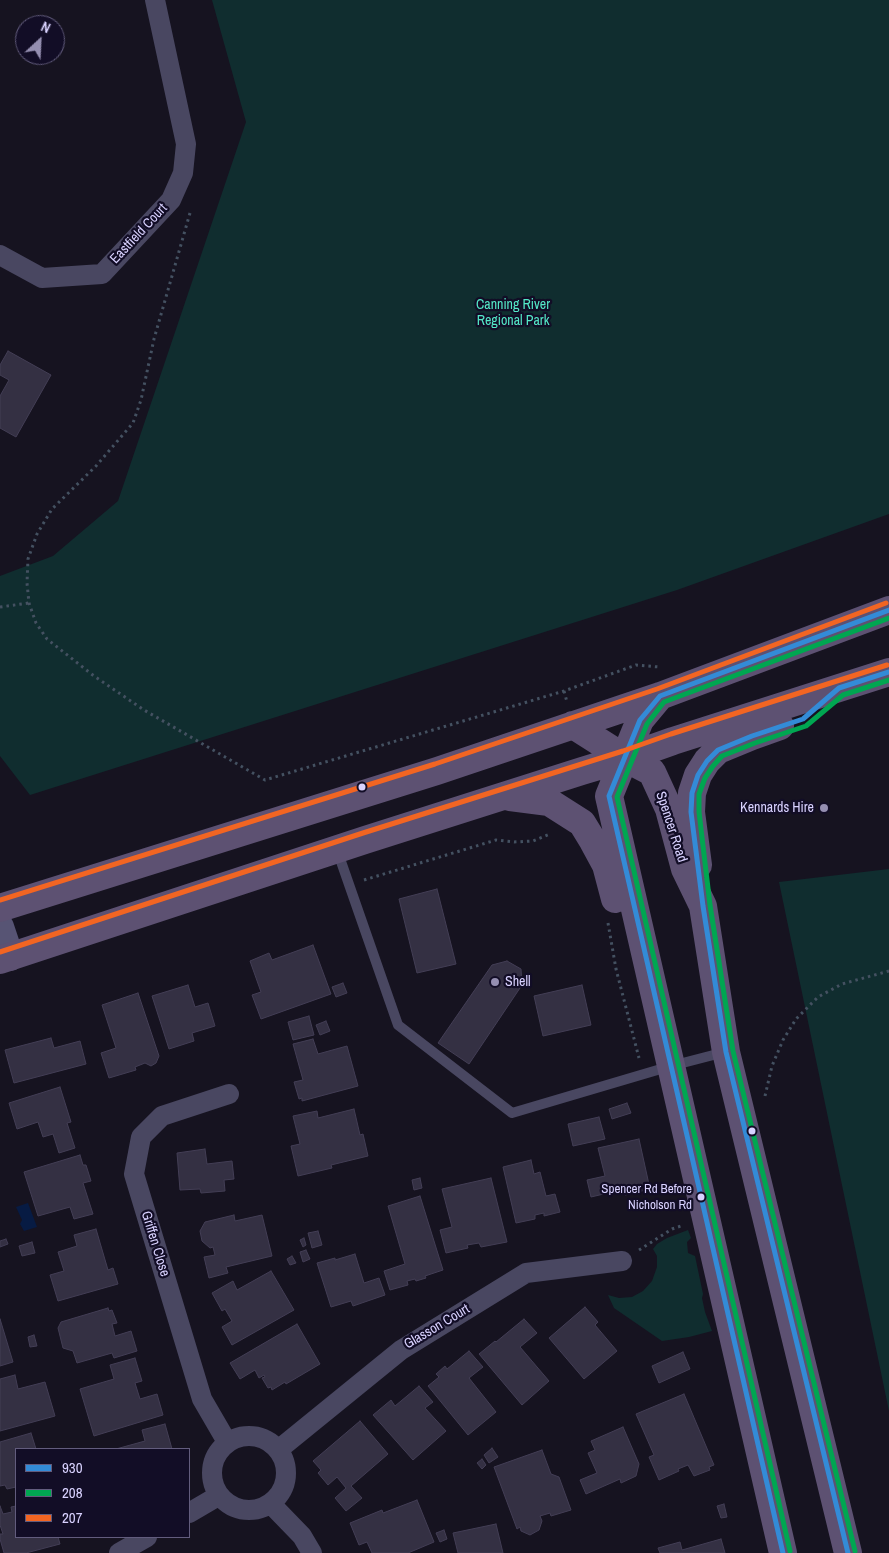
<!DOCTYPE html>
<html>
<head>
<meta charset="utf-8">
<style>
	body { margin:0 }
	#map { position:relative; width:889px; height:1553px; overflow:hidden; background:#161320; font-family:"Archivo Narrow",sans-serif }
	canvas { display:block }
	.legend { position:absolute; left:15px; top:1448px; width:175px; height:90px; box-sizing:border-box; background:#120d26; border:1px solid #625c7d; margin:0; padding:6px 9px; list-style:none; font-size:15px; color:#d9d2ff }
	.legend li { display:flex; align-items:center; gap:10px; height:25px }
	.legend b { width:25px; border:1px solid #625c7d }
	.north { position:absolute; left:15px; top:15px; width:50px; height:50px; box-sizing:border-box; background:#120d26; border:1px solid #625c7d; border-radius:50%; rotate:25deg; font-size:14px; font-weight:700; line-height:20px; text-align:center; color:#d9d2ff }
	.north::after { content:''; display:block; margin:auto; width:18px; height:22px; background:#958fb1; clip-path:polygon(50% 0,100% 100%,50% 72%,0 100%) }
</style>
</head>
<body>
<div id="map">
<canvas width="889" height="1553"></canvas>
<ul class="legend">
<li><b style="height:6px;background:#338bd7"></b>930</li>
<li><b style="height:6px;background:#00a651"></b>208</li>
<li><b style="height:6px;background:#f26522"></b>207</li>
</ul>
<div class="north">N</div>
</div>
<script>
const g = document.querySelector('canvas').getContext('2d');
g.lineJoin = 'round';
function fillPath(path, color) {
  g.fillStyle = color;
  g.fill(path, 'evenodd');
}
function toPath(rows) {
  const path = new Path2D();
  for (const r of rows) {
    if (r.length === 3) {
      path.moveTo(r[0] + r[2], r[1]);
      path.arc(r[0], r[1], r[2], 0, 2 * Math.PI);
      continue;
    }
    path.moveTo(r[0], r[1]);
    for (let i = 2; i < r.length; i += 2) path.lineTo(r[i], r[i + 1]);
  }
  return path;
}
function stroke(path, color, width, dash) {
  g.strokeStyle = color;
  g.lineWidth = width;
  g.lineCap = dash ? 'butt' : 'round';
  g.setLineDash(dash || []);
  g.stroke(path);
}
function write(font, color, halo, rows, align = 'center') {
  g.font = font + ' "Archivo Narrow",sans-serif';
  g.lineWidth = 4.5;
  g.setLineDash([]);
  g.textBaseline = 'middle';
  g.strokeStyle = halo;
  g.fillStyle = color;
  for (const [text, x, y, turn = 0] of rows) {
    g.save();
    g.translate(x, y);
    g.rotate((+turn || 0) * Math.PI / 180);
    g.textAlign = isNaN(turn) ? turn : align;
    if (halo) g.strokeText(text, 0, 0);
    g.fillText(text, 0, 0);
    g.restore();
  }
}
const green = toPath([
	[212,0,889,0,889,514,677,590,30,795,0,756,0,576,53,556,118,501,246,122],
	[889,869,889,1411,779,882],
	[688,1230,691,1238,687,1242,688,1253,695,1256,703,1294,702,1298,705,1312,712,1331,689,1337,662,1341,614,1308,608,1295,619,1298,632,1297,643,1291,652,1281,657,1267,657,1256,653,1249,657,1244,667,1238]
]);
const water = toPath([
	[28,1203,37,1227,24,1231,20,1224,22,1220,16,1207]
]);
const building = toPath([
	[8,351,51,375,16,437,0,428,0,396,9,380,0,375,0,365,8,351],
	[437,889,456,964,417,973,399,899,437,889],
	[313,945,331,994,261,1019,252,995,261,992,250,961,269,953,272,960,313,945],
	[507,961,521,969,522,985,469,1064,438,1043,492,965,507,961],
	[343,983,347,993,336,997,332,987,343,983],
	[188,985,195,1007,208,1003,215,1026,192,1033,194,1041,169,1049,152,996,188,985],
	[582,985,591,1025,543,1036,534,996,582,985],
	[138,993,159,1056,156,1063,151,1066,145,1063,135,1067,136,1070,109,1078,101,1053,116,1048,102,1005,138,993],
	[309,1016,314,1035,293,1040,288,1022,309,1016],
	[326,1021,330,1031,320,1035,316,1025,326,1021],
	[51,1038,54,1048,80,1041,86,1064,14,1083,5,1050,51,1038],
	[313,1039,318,1054,347,1046,358,1086,302,1101,302,1098,299,1099,294,1082,303,1080,293,1044,313,1039],
	[60,1087,71,1122,67,1123,75,1148,59,1153,53,1134,43,1137,38,1122,17,1129,9,1103,60,1087],
	[627,1103,631,1113,612,1119,609,1109,627,1103],
	[354,1109,360,1135,363,1134,368,1156,331,1165,332,1168,298,1176,291,1146,300,1144,293,1116,317,1111,318,1118,354,1109],
	[599,1117,605,1139,573,1146,568,1124,599,1117],
	[639,1139,650,1189,625,1195,625,1189,591,1197,587,1180,605,1176,598,1148,639,1139],
	[205,1149,207,1164,232,1161,234,1179,224,1180,225,1191,201,1193,200,1189,180,1190,177,1153,205,1149],
	[80,1155,83,1165,86,1165,91,1181,83,1183,93,1214,74,1219,70,1207,38,1216,24,1172,80,1155],
	[531,1160,534,1174,540,1172,546,1196,555,1194,560,1212,544,1216,544,1213,535,1215,535,1219,516,1223,503,1167,531,1160],
	[420,1178,422,1188,414,1190,412,1180,420,1178],
	[491,1178,507,1242,481,1247,479,1243,467,1245,468,1248,446,1253,440,1230,452,1227,442,1189,491,1178],
	[420,1196,443,1270,425,1276,426,1278,416,1281,415,1279,407,1281,408,1285,390,1290,384,1271,405,1264,388,1206,420,1196],
	[234,1215,235,1221,262,1215,272,1256,226,1267,228,1273,209,1278,204,1257,215,1255,213,1247,210,1248,202,1241,200,1231,205,1222,234,1215],
	[96,1229,108,1270,113,1268,118,1284,58,1301,50,1275,64,1271,58,1252,77,1246,74,1235,96,1229],
	[318,1231,322,1245,312,1248,308,1233,318,1231],
	[304,1238,306,1245,303,1247,300,1240,304,1238],
	[6,1239,8,1244,0,1247,0,1241,6,1239],
	[32,1242,35,1253,22,1256,19,1246,32,1242],
	[306,1250,310,1259,303,1262,300,1252,306,1250],
	[355,1254,364,1283,379,1278,385,1295,353,1306,351,1301,331,1307,317,1263,335,1258,335,1260,355,1254],
	[292,1256,296,1263,290,1265,287,1259,292,1256],
	[271,1271,294,1310,232,1345,222,1327,232,1321,225,1309,222,1311,212,1293,233,1281,237,1290,271,1271],
	[585,1307,598,1322,595,1325,617,1351,584,1379,549,1338,585,1307],
	[108,1308,109,1311,112,1310,117,1323,112,1324,115,1336,131,1331,137,1351,114,1358,112,1353,77,1363,73,1351,63,1348,58,1328,61,1322,108,1308],
	[0,1319,13,1362,0,1366,0,1319],
	[524,1319,537,1333,520,1347,549,1381,522,1405,479,1354,495,1341,496,1342,524,1319],
	[297,1324,320,1364,286,1384,285,1382,272,1390,271,1387,268,1388,262,1378,265,1377,264,1375,259,1378,255,1370,240,1379,230,1363,297,1324],
	[34,1335,37,1346,30,1347,28,1337,34,1335],
	[469,1351,483,1367,469,1378,496,1412,468,1435,428,1386,439,1377,436,1374,445,1366,447,1369,469,1351],
	[683,1352,690,1369,659,1383,652,1366,683,1352],
	[135,1358,142,1381,135,1383,140,1399,157,1394,163,1415,94,1436,80,1389,114,1379,110,1365,135,1358],
	[15,1375,18,1389,45,1382,55,1416,0,1431,0,1379,15,1375],
	[419,1386,433,1402,425,1408,446,1431,413,1460,373,1415,391,1400,395,1406,419,1386],
	[684,1394,714,1465,709,1467,710,1470,694,1476,688,1465,678,1469,679,1471,659,1480,649,1457,654,1455,636,1414,684,1394],
	[360,1421,388,1454,351,1486,362,1498,346,1511,335,1498,346,1488,337,1477,328,1485,318,1473,321,1470,313,1461,360,1421],
	[165,1424,172,1449,116,1449,145,1441,142,1430,165,1424],
	[623,1427,639,1464,636,1476,621,1483,620,1479,586,1494,580,1480,597,1473,588,1453,595,1450,591,1441,623,1427],
	[31,1433,36,1449,16,1449,16,1487,7,1489,5,1485,0,1486,0,1442,31,1433],
	[492,1448,498,1457,489,1463,484,1455,492,1448],
	[542,1450,551,1474,559,1477,571,1510,551,1516,550,1513,540,1516,542,1521,539,1530,530,1535,521,1531,520,1527,517,1529,494,1467,542,1450],
	[482,1459,486,1465,482,1469,477,1463,482,1459],
	[417,1500,434,1542,408,1553,372,1553,367,1542,359,1545,350,1523,382,1510,383,1513,417,1500],
	[724,1504,727,1517,721,1518,717,1506,724,1504],
	[0,1506,3,1514,12,1512,11,1507,16,1506,16,1537,58,1537,60,1544,26,1553,4,1553,0,1539,0,1534,3,1534,0,1525,0,1506],
	[496,1524,503,1553,458,1553,453,1533,496,1524],
	[444,1530,447,1539,440,1542,436,1533,444,1530],
	[721,1539,725,1553,660,1553,658,1548,680,1542,682,1550,721,1539]
]);
const path = toPath([
	[190,213,154,339,141,400,133,423,96,466,52,509,37,534,28,559,27,583,29,603,36,623,47,639,94,676,144,710,265,780,564,691,636,665,659,667],
	[0,607,29,603],
	[564,691,567,702],
	[364,880,496,840,514,842,533,841,550,834],
	[608,923,616,969,639,1058],
	[765,1096,772,1066,783,1040,796,1019,818,997,842,984,889,971],
	[639,1250,672,1229,681,1226]
]);
const service = toPath([
	[337,850,398,1025,512,1113,671,1066,725,1052]
]);
const minor = toPath([
	[0,255,42,278,102,274,171,200,183,173,186,144,155,0],
	[249,1473,37],
	[227,1442,202,1399,134,1174,141,1137,162,1116,229,1094],
	[278,1450,401,1350,526,1273,622,1261],
	[271,1504,302,1536,312,1553],
	[189,1513,218,1496],
	[119,1553,147,1537]
]);
const secondary = toPath([
	[0,927,10,957]
]);
const primary = toPath([
	[660,696,640,720,609,796,783,1553],
	[573,725,625,758,652,772,669,809,685,869,703,906,726,1052,848,1553],
	[510,797,549,802,582,823,593,841,606,865,615,899],
	[698,865,691,812,692,793,698,775,707,761,718,750,752,736,780,726],
	[0,908,437,771,660,696,889,610],
	[0,960,365,840,582,771,625,758,673,741,889,672]
]);
const bus1 = toPath([
	[783,1553,609,796,640,720,660,696,889,610],
	[848,1553,726,1052,703,906,691,812,692,793,698,775,707,761,718,750,752,736,803,719,839,688,889,672]
]);
const bus2 = toPath([
	[790,1551,617,797,647,724,664,702,889,618],
	[855,1551,733,1051,710,905,699,812,699,794,705,778,713,766,722,756,755,743,806,726,843,695,889,680]
]);
const bus3 = toPath([
	[0,900,435,764,657,689,886,603],
	[0,952,363,833,623,751,671,734,887,665]
]);
const markers = [
	[362,787,4.5,"#d9d2ff"],
	[824,808,5,"#958fb1"],
	[495,982,5,"#958fb1"],
	[752,1131,4.5,"#d9d2ff"],
	[701,1197,4.5,"#d9d2ff"]
];
const busNames = [
	["Spencer Rd Before",692,1190],
	["Nicholson Rd",692,1206]
];
const streetNames = [
	["Eastfield Court",139,234,-47],
	["Spencer Road",671,827,72],
	["Griffen Close",155,1244,73],
	["Glasson Court",437,1327,-31]
];
const parkNames = [
	["Canning River",513,305],
	["Regional Park",513,321]
];
const poiNames = [
	["Kennards Hire",814,808],
	["Shell",505,982,"left"]
];
fillPath(green, '#102d2f');
fillPath(water, '#071b43');
fillPath(building, '#343043');
stroke(building, '#433e55', 1);
stroke(path, '#445161', 3, [2.5, 4]);
stroke(service, '#494761', 10);
stroke(minor, '#494761', 20);
stroke(secondary, '#575474', 28);
stroke(primary, '#5d5172', 28);
stroke(bus1, '#338bd7', 5);
stroke(bus2, '#00a651', 5);
stroke(bus3, '#f26522', 5);
for (const [x, y, r, color] of markers) {
  const dot = new Path2D();
  dot.arc(x, y, r, 0, 2 * Math.PI);
  g.fillStyle = color;
  g.fill(dot);
  stroke(dot, '#120d26', 2);
}
write('13px', '#d9d2ff', '#120d26', busNames, 'right');
write('14px', '#d9d2ff', '#120d26', streetNames);
write('14px', '#54e9c8', '#120d26', parkNames);
write('14px', '#d9d2ff', '#120d26', poiNames, 'right');
</script>
</body>
</html>
